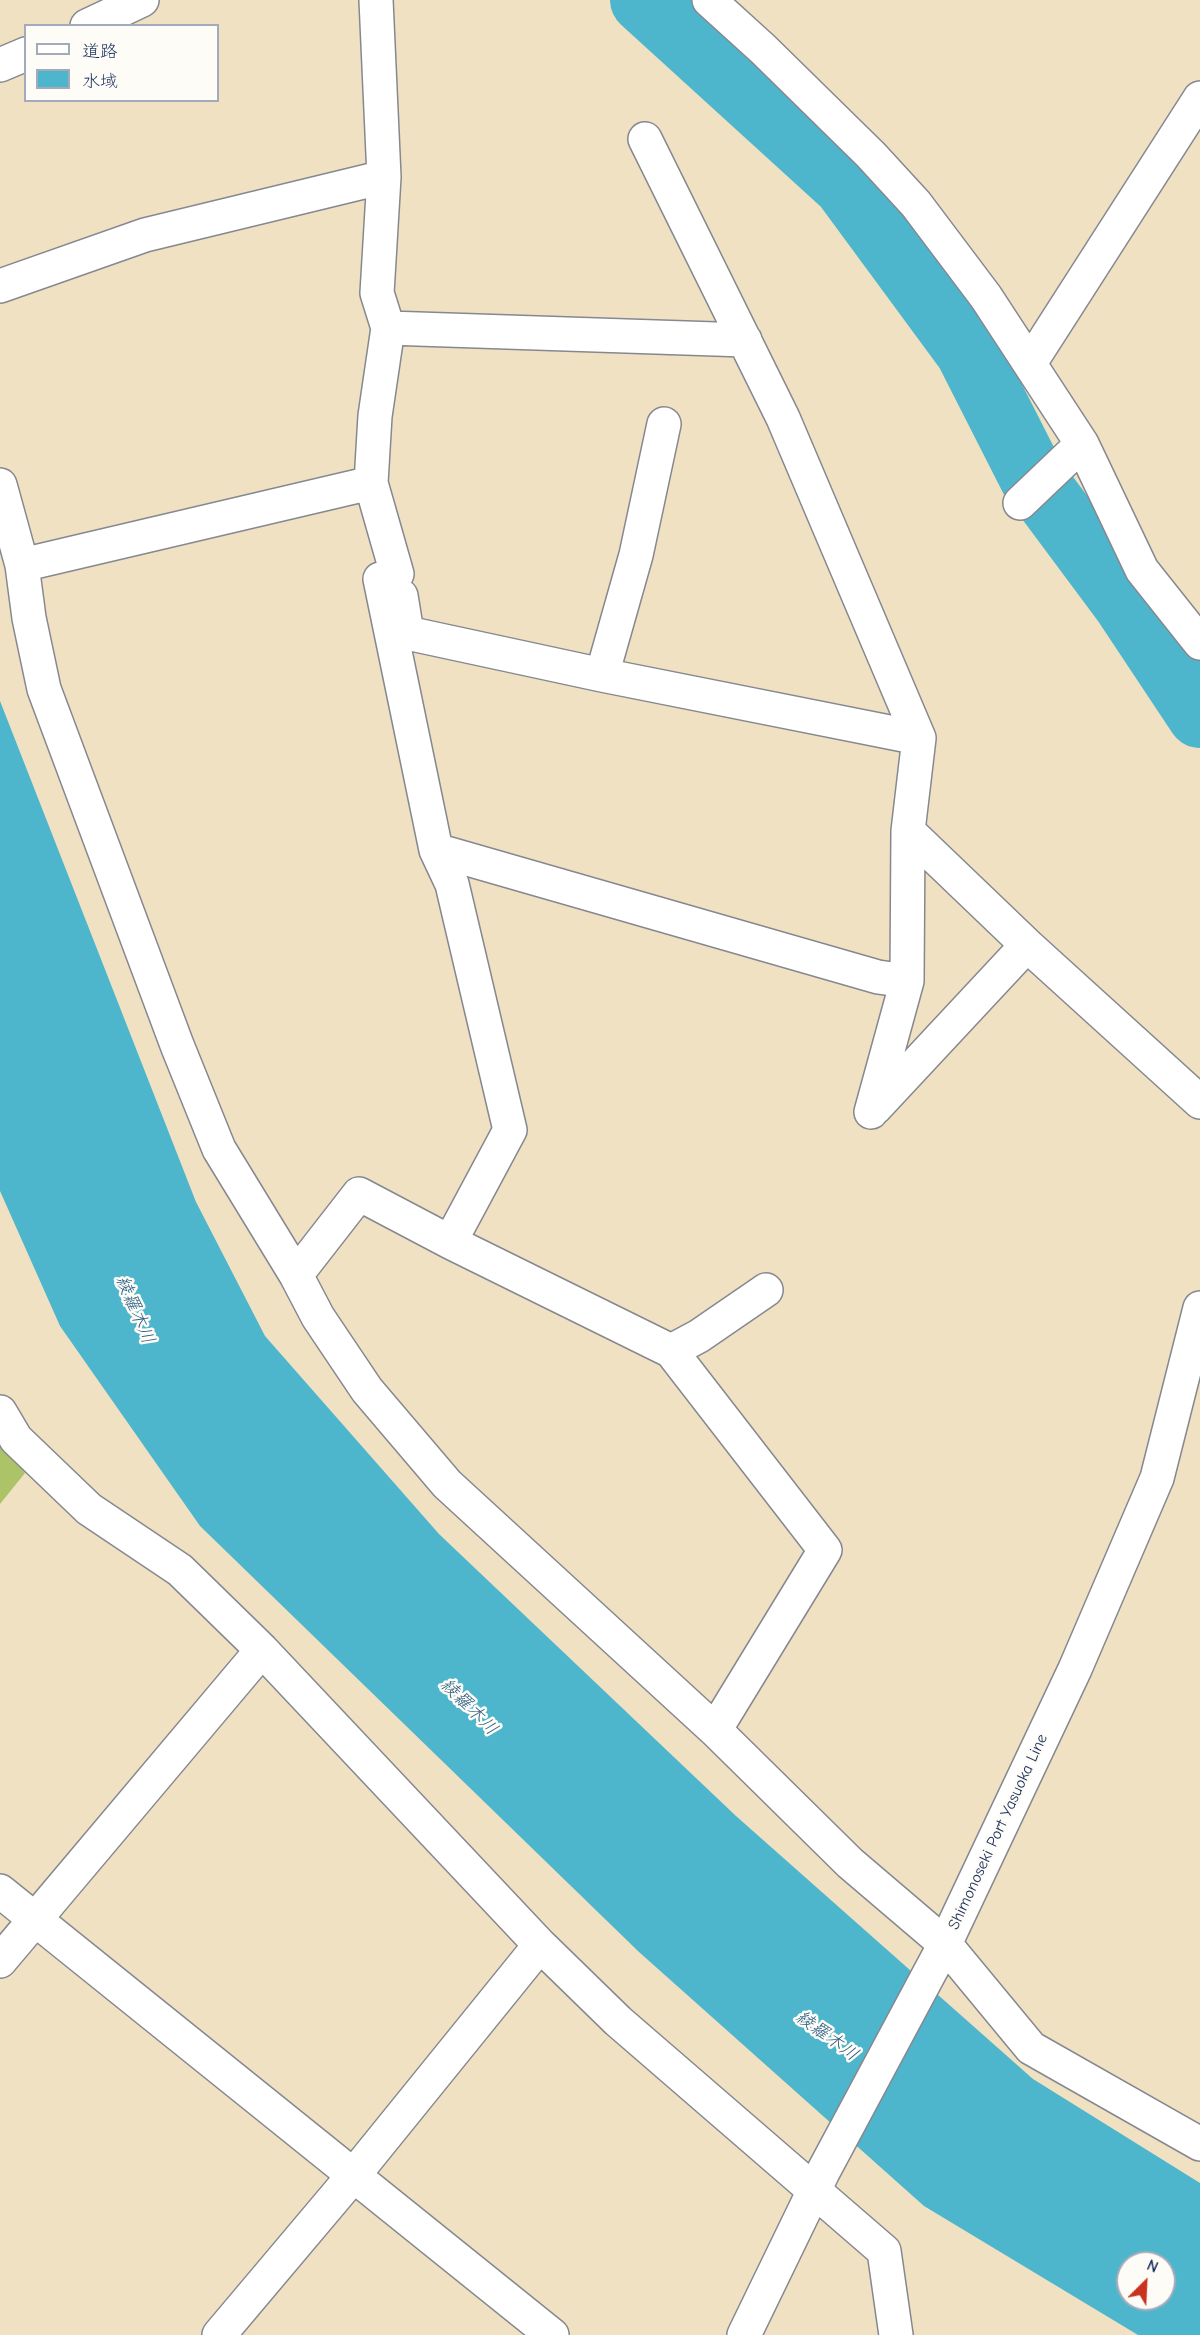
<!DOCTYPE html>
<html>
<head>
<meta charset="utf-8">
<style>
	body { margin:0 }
	#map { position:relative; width:1200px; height:2335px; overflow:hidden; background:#f0e1c2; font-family:"Comic Neue","Klee One",sans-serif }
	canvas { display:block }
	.legend { position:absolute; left:24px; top:24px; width:195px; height:78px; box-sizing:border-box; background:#fdfcf7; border:2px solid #a3aaba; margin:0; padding:8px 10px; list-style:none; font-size:18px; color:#1b2f5e }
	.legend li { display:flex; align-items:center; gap:12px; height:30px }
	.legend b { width:30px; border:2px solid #a3aaba }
	.north { position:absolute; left:1116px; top:2251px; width:60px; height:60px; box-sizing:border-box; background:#fdfcf7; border:2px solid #a3aaba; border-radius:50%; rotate:24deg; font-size:16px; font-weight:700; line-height:24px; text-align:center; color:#1b2f5e }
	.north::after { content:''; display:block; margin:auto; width:21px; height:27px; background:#c8321e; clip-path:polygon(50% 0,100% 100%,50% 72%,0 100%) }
</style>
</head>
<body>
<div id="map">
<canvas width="1200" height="2335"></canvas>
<ul class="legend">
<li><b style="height:8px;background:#fff"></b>道路</li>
<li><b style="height:16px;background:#4eb6cc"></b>水域</li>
</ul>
<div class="north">N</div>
</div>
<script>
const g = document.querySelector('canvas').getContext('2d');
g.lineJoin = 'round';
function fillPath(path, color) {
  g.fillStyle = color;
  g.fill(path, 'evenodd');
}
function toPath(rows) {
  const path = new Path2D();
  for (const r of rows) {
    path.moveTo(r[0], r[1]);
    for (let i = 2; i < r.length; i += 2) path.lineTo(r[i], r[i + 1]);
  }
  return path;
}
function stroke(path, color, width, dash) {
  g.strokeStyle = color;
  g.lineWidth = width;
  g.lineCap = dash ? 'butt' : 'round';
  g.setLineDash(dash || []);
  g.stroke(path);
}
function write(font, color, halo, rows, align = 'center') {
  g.font = font + ' "Comic Neue","Klee One",sans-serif';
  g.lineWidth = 5;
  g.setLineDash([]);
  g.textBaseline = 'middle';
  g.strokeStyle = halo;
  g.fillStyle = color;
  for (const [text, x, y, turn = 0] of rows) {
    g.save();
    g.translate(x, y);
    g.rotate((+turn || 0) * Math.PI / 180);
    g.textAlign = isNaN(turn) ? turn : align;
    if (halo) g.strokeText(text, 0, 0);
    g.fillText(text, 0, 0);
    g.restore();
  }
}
const green = toPath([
	[0,1439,25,1473,0,1504]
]);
const water = toPath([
	[0,701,196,1202,265,1336,439,1534,736,1816,1033,2079,1200,2183,1200,2335,1138,2335,924,2206,639,1952,200,1526,60,1326,0,1191],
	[1128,2263,1164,2263,1164,2299,1128,2299]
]);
const river = toPath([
	[643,0,845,184,968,351,1032,477,1125,602,1200,715]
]);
const street = toPath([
	[709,0,763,49,871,155,916,204,986,297,1082,444,1142,570,1200,643],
	[87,26,142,0],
	[0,65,26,54],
	[645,139,783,418,919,738,908,831,907,981,871,1112],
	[0,286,145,235,384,177],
	[388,328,745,340],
	[1030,363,1200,98],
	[0,485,22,565,29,618,44,689,177,1045,219,1149,296,1275,318,1317,367,1390,447,1484,715,1730,850,1863,945,1944,1031,2048,1200,2144],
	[1020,503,1082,444],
	[22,565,371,483],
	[401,596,407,633,602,675,919,738],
	[602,675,636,555,664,424],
	[908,831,1027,945,1200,1102],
	[436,850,878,977,907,981],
	[875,1108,1027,945],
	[450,1242,671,1351],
	[296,1275,359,1194,450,1242,510,1130,452,884,436,850,380,579,397,574,371,483,375,416,388,328,377,293,384,177,376,0],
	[0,1412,16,1439,89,1509,180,1570,262,1650,540,1945,618,2021,884,2251,896,2335],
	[715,1730,825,1550,671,1351,699,1336,766,1290],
	[0,1891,552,2335],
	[0,1961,262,1650],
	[219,2335,353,2176,540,1945]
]);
const secondary = toPath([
	[744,2335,823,2172,945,1944,1075,1669,1157,1478,1200,1308]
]);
const streetNames = [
	["Shimonoseki Port Yasuoka Line",998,1832,-65]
];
const waterNames = [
	["綾羅木川",135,1310,67],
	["綾羅木川",469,1707,45],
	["綾羅木川",827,2036,36]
];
fillPath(green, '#adc368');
fillPath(water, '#4eb6cc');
stroke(river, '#4eb6cc', 66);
stroke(street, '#868890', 36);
stroke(secondary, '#868890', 36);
stroke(street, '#fff', 33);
stroke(secondary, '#fff', 33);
write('16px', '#1b2f5e', '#fdfcf7', streetNames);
write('italic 18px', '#2d5e84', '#fdfcf7', waterNames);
</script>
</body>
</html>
